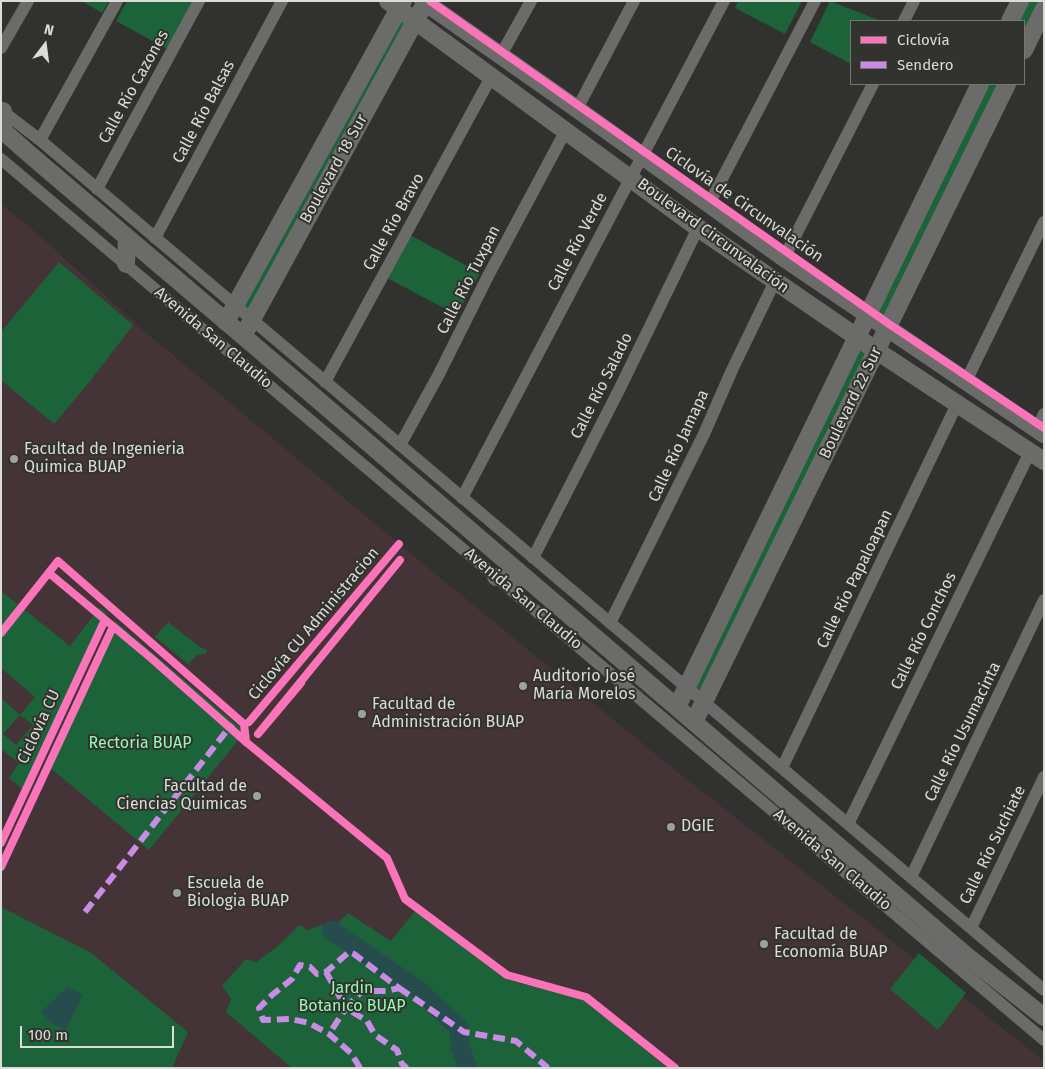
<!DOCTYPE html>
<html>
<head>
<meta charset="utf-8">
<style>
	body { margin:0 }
	#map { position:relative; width:1045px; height:1069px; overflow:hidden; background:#31312f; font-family:"Fira Sans",sans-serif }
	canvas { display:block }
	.frame { position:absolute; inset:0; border:2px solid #dbdbd9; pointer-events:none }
	.legend { position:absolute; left:850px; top:20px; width:175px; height:65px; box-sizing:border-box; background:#32322e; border:1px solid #767672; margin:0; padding:6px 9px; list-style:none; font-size:15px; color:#dbdbd9 }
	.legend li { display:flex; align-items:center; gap:10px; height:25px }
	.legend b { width:25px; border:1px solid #767672 }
	.north { position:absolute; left:20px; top:20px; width:50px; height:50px; -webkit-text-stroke:4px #32322e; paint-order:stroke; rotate:15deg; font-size:14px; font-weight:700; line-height:20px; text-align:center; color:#dbdbd9 }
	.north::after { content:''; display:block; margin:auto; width:18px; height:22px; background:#dbdbd9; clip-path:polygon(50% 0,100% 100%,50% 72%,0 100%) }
	.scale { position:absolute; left:20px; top:1026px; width:154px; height:22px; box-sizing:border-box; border:2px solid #dbdbd9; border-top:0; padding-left:6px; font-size:15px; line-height:18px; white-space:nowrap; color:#dbdbd9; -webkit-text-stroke:4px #32322e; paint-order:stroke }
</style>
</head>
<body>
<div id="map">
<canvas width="1045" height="1069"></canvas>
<div class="frame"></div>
<ul class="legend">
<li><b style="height:6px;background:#fb73b8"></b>Ciclovía</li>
<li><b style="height:6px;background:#ca8be6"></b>Sendero</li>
</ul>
<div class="north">N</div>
<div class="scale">100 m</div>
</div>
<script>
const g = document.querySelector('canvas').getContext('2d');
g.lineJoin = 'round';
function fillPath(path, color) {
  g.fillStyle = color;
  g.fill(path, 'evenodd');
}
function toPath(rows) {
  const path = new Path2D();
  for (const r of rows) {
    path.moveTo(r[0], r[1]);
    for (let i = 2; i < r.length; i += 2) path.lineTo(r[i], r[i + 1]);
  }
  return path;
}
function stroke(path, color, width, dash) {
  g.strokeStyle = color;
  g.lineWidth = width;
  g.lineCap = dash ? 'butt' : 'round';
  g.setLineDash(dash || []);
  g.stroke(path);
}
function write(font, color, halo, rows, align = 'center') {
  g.font = font + ' "Fira Sans",sans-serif';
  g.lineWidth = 4;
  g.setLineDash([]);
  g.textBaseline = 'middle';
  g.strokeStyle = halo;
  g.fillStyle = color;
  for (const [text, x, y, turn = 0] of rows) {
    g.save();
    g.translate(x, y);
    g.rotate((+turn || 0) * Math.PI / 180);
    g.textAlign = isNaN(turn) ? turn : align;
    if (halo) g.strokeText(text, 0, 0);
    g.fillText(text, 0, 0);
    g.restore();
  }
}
const education = toPath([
	[1,204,39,235,142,329,399,544,669,765,1044,1061,1044,1068,1,1068]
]);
const green = toPath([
	[82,1,109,1,102,13],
	[127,1,193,1,167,49,116,21],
	[738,1,802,1,785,34,735,8],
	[830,1,881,21,851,21,851,64,810,42],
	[1020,1,1044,1,1024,50,1024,21,1010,21],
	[397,10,415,23,251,319,235,306],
	[980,84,1007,84,887,330,869,317],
	[410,235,480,273,457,315,387,278],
	[59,262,133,325,91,380,54,424,1,380,1,332],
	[860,334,878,347,704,702,687,688],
	[1,591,70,646,100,607,107,614,25,791,9,778,19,763,1,749,1,698,20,715,35,697,1,668],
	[20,715,33,725,16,745,3,734],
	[115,621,245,732,149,850,48,766],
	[168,622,201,648,206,649,207,653,197,655,188,664,155,637],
	[1,907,90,952,188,1032,172,1068,1,1068],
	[416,910,511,981,585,999,667,1068,292,1068,226,1012,231,999,222,986,246,959,256,962,278,946,299,925,308,930,322,925,331,930,348,913,391,941],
	[919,953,966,993,938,1030,890,989]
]);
const water = toPath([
	[67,987,83,994,66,1030,53,1024,41,1012]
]);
const river = toPath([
	[331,930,419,990,448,1018,459,1027,460,1047,468,1068]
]);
const street = toPath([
	[904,21,914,1],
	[1,48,28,1],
	[501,55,531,1],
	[577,109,634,1],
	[1,110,40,140,1044,990],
	[40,140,117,1],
	[1,159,1044,1040],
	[97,189,199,1],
	[709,204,815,1],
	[155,238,282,1],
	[784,258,873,84],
	[966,381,1044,222],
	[325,382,491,77],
	[1037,429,1044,414],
	[400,445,438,376,488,276,566,130],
	[462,498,724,1],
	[533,558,619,390,698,228],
	[610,623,704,434,732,370,775,281],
	[782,768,957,404],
	[848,824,1030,452],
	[911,877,1044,600],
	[971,928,1044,777]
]);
const secondary = toPath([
	[388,1,698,228,877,351,1044,461],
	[423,1,577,109,784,258,1044,434],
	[1010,21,1020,1],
	[1024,50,1044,9],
	[1,129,28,153,317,399,968,957,1044,1017],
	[3,130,3,111],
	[126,264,127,238],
	[226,322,403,1],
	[243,336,420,12],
	[496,577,525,577],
	[677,707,980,84],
	[694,722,1007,84]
]);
const quiet = toPath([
	[85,912,232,724],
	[326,972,346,1008,329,1034],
	[399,988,464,1032,516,1041,548,1068],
	[360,1068,351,1053,329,1034,309,1023,291,1019,263,1020,259,1008,272,995,292,979,300,965,310,967,317,974,326,972,349,952,354,954,399,988,387,991,362,991,346,1008,367,1021,375,1035,397,1050,402,1064,407,1068]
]);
const cycleway = toPath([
	[430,1,889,324,1044,428],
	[49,573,151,658,246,742,387,858,405,899,507,975,586,997,675,1068],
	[1,633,58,561,244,724,246,742],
	[301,683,258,734,400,560],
	[249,722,399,544],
	[1,843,103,624],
	[1,867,111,631]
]);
const markers = [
	[14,459,5,"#a0a09e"],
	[523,686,5,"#a0a09e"],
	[362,714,5,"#a0a09e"],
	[257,796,5,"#a0a09e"],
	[671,827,5,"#a0a09e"],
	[177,893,5,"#a0a09e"],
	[764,944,5,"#a0a09e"]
];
const streetNames = [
	["Calle Río Cazones",134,87,-61],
	["Calle Río Balsas",204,112,-62],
	["Boulevard 18 Sur",334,169,-61],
	["Ciclovía de Circunvalación",744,205,35],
	["Calle Río Bravo",394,222,-61],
	["Boulevard Circunvalación",713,236,36],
	["Calle Río Verde",578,242,-62],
	["Calle Río Tuxpan",469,280,-63],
	["Avenida San Claudio",213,338,40],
	["Calle Río Salado",602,386,-63],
	["Boulevard 22 Sur",851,403,-64],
	["Calle Río Jamapa",679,446,-65],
	["Calle Río Papaloapan",855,579,-64],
	["Avenida San Claudio",523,599,40],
	["Ciclovía CU Administracion",314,624,-50],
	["Calle Río Conchos",924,631,-64],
	["Ciclovía CU",39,727,-65],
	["Calle Río Usumacinta",963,732,-64],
	["Calle Río Suchiate",993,845,-64],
	["Avenida San Claudio",832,860,40]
];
const poiNames = [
	["Facultad de Ingenieria",24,450],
	["Quimica BUAP",24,468],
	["Auditorio José",533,677],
	["María Morelos",533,695],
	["Facultad de",372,705],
	["Administración BUAP",372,723],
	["Facultad de",247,787,"right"],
	["Ciencias Quimicas",247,805,"right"],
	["DGIE",681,827],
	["Escuela de",187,884],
	["Biologia BUAP",187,902],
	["Facultad de",774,935],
	["Economía BUAP",774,953]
];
const parkNames = [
	["Rectoria BUAP",140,744],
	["Jardin",352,989],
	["Botanico BUAP",352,1007]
];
fillPath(education, '#443337');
fillPath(green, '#1d6339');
fillPath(water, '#274c4e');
stroke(river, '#274c4e', 19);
stroke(street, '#6b6b6a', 12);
stroke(secondary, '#6b6b6a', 18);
stroke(quiet, '#ca8be6', 6, [12, 6]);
stroke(cycleway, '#fb73b8', 8);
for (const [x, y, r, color] of markers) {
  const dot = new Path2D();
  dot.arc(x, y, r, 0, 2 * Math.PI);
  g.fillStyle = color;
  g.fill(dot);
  stroke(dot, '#32322e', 2);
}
write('16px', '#dbdbd9', '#32322e', streetNames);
write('16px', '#dbdbd9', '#32322e', poiNames, 'left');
write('16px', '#8ffcb0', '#32322e', parkNames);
</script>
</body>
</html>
